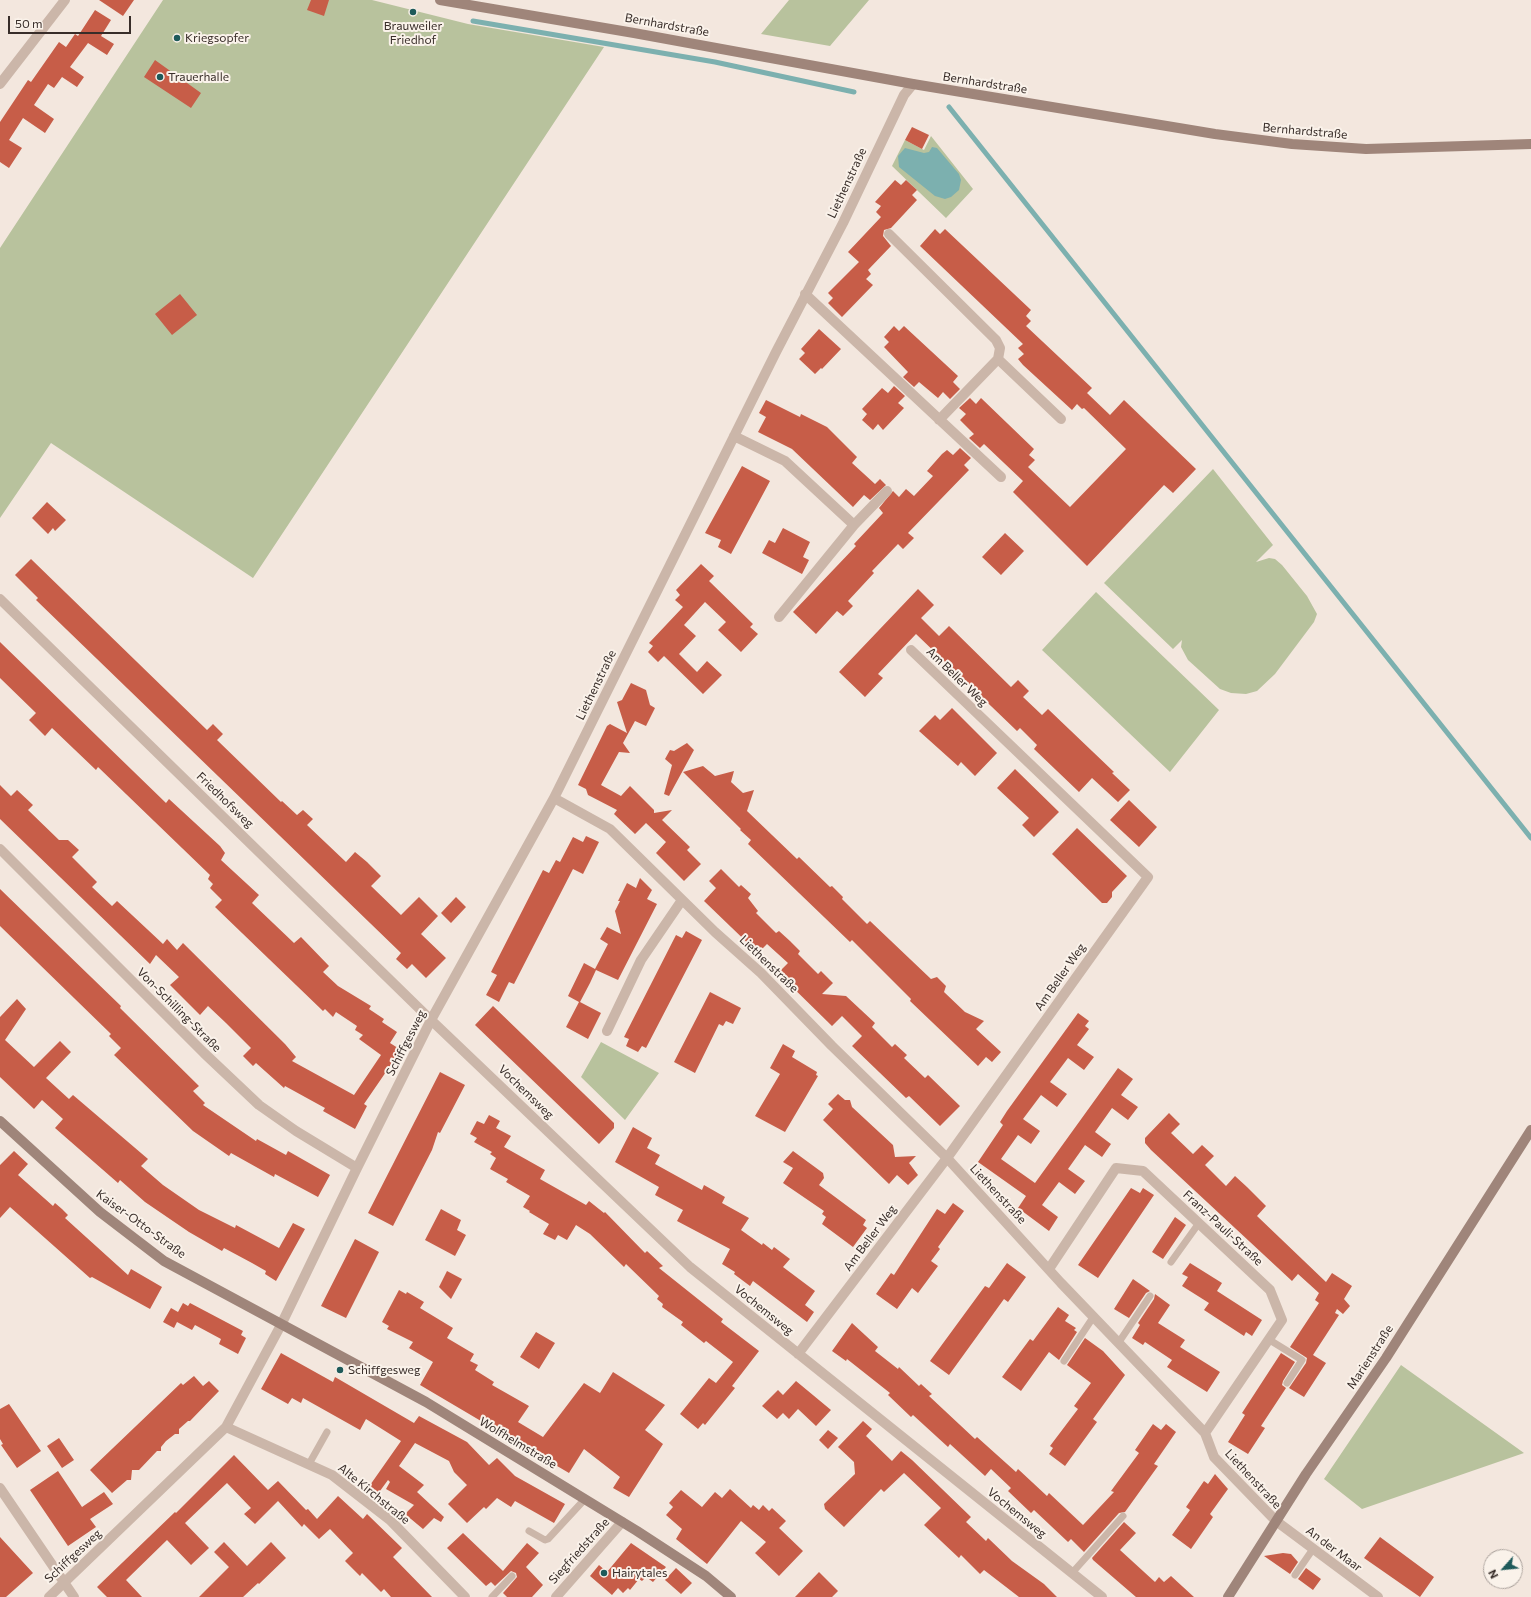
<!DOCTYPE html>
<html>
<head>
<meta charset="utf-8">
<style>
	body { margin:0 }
	#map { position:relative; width:1531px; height:1597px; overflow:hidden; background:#f3e7de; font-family:Commissioner,sans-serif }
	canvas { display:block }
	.north { position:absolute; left:1483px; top:1549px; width:40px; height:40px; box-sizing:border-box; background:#faf2ea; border:1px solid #aca39d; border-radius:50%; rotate:243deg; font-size:11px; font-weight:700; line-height:16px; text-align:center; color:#382d29 }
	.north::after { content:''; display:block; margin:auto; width:14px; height:18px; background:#1e5a5a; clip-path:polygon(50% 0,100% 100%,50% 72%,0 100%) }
	.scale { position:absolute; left:8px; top:16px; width:123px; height:18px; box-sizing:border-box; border:2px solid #382d29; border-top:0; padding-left:5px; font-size:12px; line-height:14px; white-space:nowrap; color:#382d29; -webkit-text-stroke:3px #faf2ea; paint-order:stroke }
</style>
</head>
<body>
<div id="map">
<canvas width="1531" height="1597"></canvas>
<div class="north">N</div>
<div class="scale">50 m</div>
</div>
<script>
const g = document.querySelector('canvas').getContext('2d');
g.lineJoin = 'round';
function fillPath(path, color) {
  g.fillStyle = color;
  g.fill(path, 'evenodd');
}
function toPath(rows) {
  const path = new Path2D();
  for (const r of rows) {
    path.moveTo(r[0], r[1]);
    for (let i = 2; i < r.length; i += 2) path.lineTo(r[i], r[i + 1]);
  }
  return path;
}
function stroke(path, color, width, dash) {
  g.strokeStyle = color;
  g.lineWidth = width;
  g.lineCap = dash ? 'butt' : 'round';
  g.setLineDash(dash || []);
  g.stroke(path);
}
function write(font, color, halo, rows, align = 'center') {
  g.font = font + ' Commissioner,sans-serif';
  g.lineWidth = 4;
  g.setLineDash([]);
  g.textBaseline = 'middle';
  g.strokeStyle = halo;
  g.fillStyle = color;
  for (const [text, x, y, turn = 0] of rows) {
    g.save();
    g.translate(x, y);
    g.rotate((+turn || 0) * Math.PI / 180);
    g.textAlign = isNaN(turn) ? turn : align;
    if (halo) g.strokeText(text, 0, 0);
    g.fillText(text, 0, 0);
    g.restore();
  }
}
const green = toPath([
	[163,0,372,0,468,24,604,47,253,578,51,443,0,518,0,248],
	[789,0,869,0,830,46,761,34],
	[931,136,973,189,946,218,892,166,905,140,924,150],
	[1213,469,1273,545,1256,562,1269,558,1275,559,1282,565,1307,596,1317,614,1314,622,1275,674,1257,691,1246,694,1231,693,1220,689,1188,660,1181,647,1182,640,1173,649,1104,583],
	[1096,592,1219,710,1170,772,1042,650],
	[601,1042,659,1073,625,1120,581,1077],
	[1401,1365,1524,1453,1362,1509,1324,1479]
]);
const water = toPath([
	[932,147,937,148,959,174,961,180,959,190,951,197,945,199,935,196,899,167,898,156,905,148,924,153,929,152]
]);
const stream = toPath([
	[473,21,715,62,854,92],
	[949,107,1531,838]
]);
const building = toPath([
	[99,0,134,0,123,16],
	[311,0,329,0,324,16,307,10],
	[95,10,111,20,101,36,114,44,107,55,88,43,70,67,84,77,77,87,62,77,54,88,48,84,34,105,54,119,45,133,23,118,9,140,22,148,9,168,0,162,0,122,28,80,31,82,59,42,66,47,75,34,78,36],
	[155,60,201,93,191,108,144,77],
	[912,127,929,135,922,149,905,140],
	[895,180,901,185,906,180,917,190,912,195,917,200,891,228,884,230,883,236,891,246,868,270,871,274,866,279,873,285,842,317,828,303,833,298,828,293,859,262,848,252,881,217,876,212,881,206,875,202],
	[935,229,940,234,945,229,1031,310,1026,316,1031,321,1026,326,1092,388,1087,393,1110,415,1124,400,1196,469,1173,493,1164,485,1087,566,1013,492,1023,481,984,444,980,448,969,438,974,434,960,420,966,414,959,408,970,398,976,404,981,398,1034,449,1029,455,1035,460,1028,467,1070,507,1126,449,1084,408,1082,409,1077,404,1072,410,1023,365,1018,359,1024,354,1018,348,1023,344,920,246],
	[180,294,197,315,172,335,155,314],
	[894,326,899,331,904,326,958,376,953,382,960,389,950,399,943,392,938,398,919,382,914,387,903,377,908,372,884,347,889,342,884,337],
	[819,329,841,349,822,369,821,368,815,374,799,359,805,353,801,349],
	[894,386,905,396,898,403,904,408,883,430,878,424,873,430,862,420,867,414,862,409,882,388,888,393],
	[766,400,800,417,801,414,827,427,857,457,852,463,875,484,880,479,886,485,870,500,864,495,853,507,792,449,758,432,766,417,759,413],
	[960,448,971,458,964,465,969,470,908,533,914,538,903,549,898,544,872,571,874,573,848,601,853,606,843,616,837,611,816,634,793,612,856,546,854,544,883,513,879,508,893,491,899,497,906,489,914,496,933,476,927,471,942,454,947,450,953,455],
	[742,466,770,481,731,554,718,547,721,540,705,533],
	[47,502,66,520,55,531,53,528,48,534,32,518],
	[783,528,810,542,803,557,809,560,802,574,762,553,769,540,775,543],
	[1005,533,1024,551,1001,575,982,557],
	[31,559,207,730,213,724,223,734,217,740,281,802,282,801,297,815,303,810,313,819,307,825,346,862,355,852,367,862,381,876,371,886,401,915,419,897,438,916,421,934,446,958,426,978,412,964,407,969,396,959,401,953,36,600,38,598,15,575],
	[701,564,714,576,709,581,753,624,750,627,758,634,741,652,718,630,726,622,705,602,684,625,696,636,679,654,697,672,707,661,722,675,703,694,664,656,658,662,648,652,653,646,649,643,683,607,675,600,680,595,676,590],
	[918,589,934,605,921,618,939,636,949,626,1011,687,1018,680,1029,691,1023,697,1042,715,1048,709,1114,772,1112,773,1130,790,1118,802,1092,778,1079,792,1034,749,1037,745,1020,728,1017,731,916,634,878,674,883,678,865,697,839,672],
	[0,642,166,803,169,799,220,846,225,853,221,860,259,895,252,903,294,943,301,937,329,966,323,972,338,986,371,1006,369,1009,384,1019,382,1022,397,1032,390,1043,401,1050,364,1104,367,1106,355,1129,323,1111,325,1108,285,1086,284,1088,256,1063,253,1066,243,1056,251,1048,226,1023,208,1006,200,1015,170,985,179,977,156,955,150,964,0,819,0,785,11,796,17,790,33,805,28,810,59,840,68,840,79,850,72,857,97,882,92,887,112,906,117,901,163,944,167,939,177,950,183,943,285,1044,296,1057,292,1061,354,1095,381,1055,359,1039,363,1035,355,1030,357,1026,336,1012,333,1017,325,1009,323,1011,215,907,222,900,210,888,213,884,208,879,210,875,98,767,96,770,52,728,45,736,29,720,36,713,0,678],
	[631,683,646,690,650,705,655,708,646,726,635,721,623,743,630,753,619,752,601,785,621,796,630,786,654,810,654,813,672,810,662,820,690,847,687,850,701,864,684,881,656,853,666,842,646,823,635,834,614,814,617,810,588,795,586,789,578,785,607,726,610,724,627,733,617,702,622,700],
	[952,708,997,753,975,776,961,762,958,766,919,731,935,715,940,720],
	[687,743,694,750,669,796,664,794,672,765,665,759,670,750,674,751],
	[703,766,715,776,734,771,731,782,743,793,754,790,747,811,797,859,799,857,830,887,832,886,843,897,842,899,867,924,870,921,931,979,937,977,946,986,944,992,965,1012,984,1021,976,1029,1001,1052,992,1062,986,1057,978,1066,910,1001,911,999,852,940,850,942,748,844,751,840,740,830,741,829,683,772],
	[1015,769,1059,812,1034,837,1022,825,1029,818,997,788],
	[1129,800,1157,827,1139,847,1110,820],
	[1077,828,1127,876,1112,892,1112,897,1107,903,1102,903,1052,854],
	[586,836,599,842,583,874,573,869,514,984,509,982,499,1002,486,995,497,975,491,972,543,870,549,873,556,860,560,862,573,837,583,842],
	[721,869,739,887,741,885,751,894,748,898,758,911,756,913,776,933,779,931,790,941,800,951,798,954,818,974,821,971,833,983,822,994,846,996,875,1023,872,1027,892,1047,895,1044,907,1055,904,1058,925,1078,928,1075,960,1106,940,1126,909,1096,906,1098,852,1046,862,1036,842,1016,832,1026,778,973,788,963,767,944,758,953,704,901,716,888,709,881],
	[640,878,652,890,647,899,657,904,618,980,596,970,590,983,580,1002,601,1013,588,1039,566,1027,579,1002,568,996,584,963,595,969,608,944,600,939,607,927,621,934,615,911,620,901,618,901,627,883,636,888],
	[0,889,121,1006,120,1008,199,1086,193,1091,205,1103,203,1105,256,1141,257,1139,286,1155,288,1151,330,1175,318,1197,275,1174,274,1177,231,1153,229,1156,193,1131,114,1055,121,1048,109,1036,111,1034,0,926],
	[456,897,466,907,451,923,441,913],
	[686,931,702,940,646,1048,642,1046,638,1052,626,1046,629,1039,624,1037,676,935,682,938],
	[710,992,741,1008,733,1024,726,1021,723,1026,719,1024,695,1073,674,1062],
	[17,999,26,1009,5,1040,34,1067,60,1041,71,1052,46,1078,69,1099,73,1095,148,1159,141,1166,163,1185,199,1210,235,1228,236,1225,279,1248,293,1223,305,1229,276,1281,265,1274,266,1271,252,1263,224,1248,222,1251,189,1232,145,1202,120,1180,118,1183,55,1128,63,1119,42,1100,34,1109,0,1077,0,1017],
	[493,1006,614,1123,614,1128,599,1144,475,1025],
	[1078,1013,1089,1021,1085,1026,1089,1029,1077,1045,1094,1057,1084,1070,1068,1058,1050,1082,1067,1094,1057,1107,1041,1095,1023,1119,1040,1131,1031,1144,1018,1135,1001,1159,1035,1183,1118,1068,1133,1079,1121,1095,1138,1107,1128,1120,1112,1108,1095,1132,1111,1144,1102,1157,1085,1145,1068,1169,1085,1181,1075,1194,1059,1182,1042,1205,1058,1217,1049,1231,1018,1208,1026,1196,978,1162,1003,1125,1000,1122,1007,1111],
	[783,1044,795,1051,792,1057,817,1072,816,1075,818,1076,785,1132,755,1116,780,1074,770,1068],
	[440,1072,465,1085,440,1133,438,1132,432,1150,393,1226,368,1213],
	[838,1094,845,1100,850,1100,852,1107,893,1145,895,1157,916,1156,909,1163,918,1175,908,1185,897,1175,889,1184,823,1120,833,1109,828,1104],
	[1169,1113,1180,1124,1171,1133,1193,1154,1202,1145,1214,1156,1205,1165,1226,1186,1235,1176,1247,1187,1266,1206,1257,1216,1326,1282,1332,1273,1352,1286,1344,1299,1350,1306,1343,1314,1337,1309,1335,1313,1339,1315,1313,1355,1326,1363,1304,1397,1289,1388,1306,1363,1307,1358,1290,1347,1319,1303,1315,1300,1319,1293,1298,1274,1292,1281,1151,1150,1145,1143,1145,1138],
	[489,1115,500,1121,496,1128,511,1136,504,1147,545,1170,540,1179,586,1205,589,1201,604,1213,605,1212,645,1253,647,1251,663,1266,659,1268,723,1319,721,1322,759,1351,732,1386,735,1388,705,1425,703,1423,698,1429,680,1414,709,1378,716,1383,733,1362,706,1341,704,1343,681,1325,683,1322,662,1307,663,1304,657,1299,659,1296,626,1264,624,1267,590,1234,576,1225,567,1240,558,1235,555,1240,543,1234,549,1224,529,1212,530,1211,523,1207,530,1196,506,1182,508,1179,490,1169,496,1158,490,1154,492,1152,474,1142,477,1138,470,1134,477,1121,484,1124],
	[633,1127,652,1138,647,1148,660,1155,655,1164,702,1190,704,1185,725,1197,722,1203,749,1218,741,1230,762,1245,763,1243,772,1250,774,1247,790,1259,783,1267,815,1291,805,1305,814,1312,807,1322,753,1281,750,1286,734,1274,735,1272,722,1264,730,1249,677,1221,683,1210,655,1195,659,1187,615,1162],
	[14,1151,28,1164,18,1175,53,1206,55,1203,62,1209,68,1215,65,1218,76,1228,128,1275,131,1269,162,1287,150,1309,92,1277,90,1278,10,1207,0,1218,0,1165],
	[793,1151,823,1173,824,1178,819,1185,866,1220,863,1225,867,1228,853,1247,822,1224,826,1217,822,1214,824,1211,783,1183,793,1168,783,1162],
	[1131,1188,1140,1193,1143,1188,1154,1195,1098,1278,1078,1265],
	[953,1203,964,1211,938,1247,940,1249,931,1261,938,1266,918,1293,912,1288,897,1309,876,1294,891,1273,894,1275,937,1209,945,1214],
	[441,1209,461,1220,457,1230,466,1235,455,1256,425,1240],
	[1175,1217,1186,1225,1163,1259,1152,1252],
	[355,1239,379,1252,346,1318,321,1306],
	[1007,1263,1026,1277,1008,1302,1004,1299,949,1375,930,1361,985,1286,989,1288],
	[1190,1263,1222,1283,1217,1291,1262,1320,1252,1336,1246,1332,1244,1336,1204,1310,1209,1303,1182,1286,1188,1277,1182,1274],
	[447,1271,462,1279,451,1299,439,1287],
	[1133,1279,1150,1291,1146,1293,1129,1318,1114,1309],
	[399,1290,406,1294,407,1292,424,1302,420,1308,453,1328,447,1338,474,1354,470,1361,478,1365,475,1370,494,1382,492,1385,529,1406,518,1422,543,1437,584,1383,600,1393,613,1372,665,1405,645,1430,663,1444,629,1497,613,1488,620,1477,584,1449,569,1473,420,1385,433,1362,409,1348,413,1342,387,1329,389,1326,382,1322],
	[1155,1294,1170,1305,1158,1323,1185,1340,1180,1347,1220,1372,1207,1392,1167,1367,1172,1360,1145,1342,1143,1345,1132,1338,1140,1325,1138,1323,1154,1299],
	[183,1303,188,1306,190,1303,243,1331,241,1335,246,1338,238,1354,219,1344,221,1339,195,1325,192,1330,177,1322,174,1328,163,1322,171,1308,178,1312],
	[1058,1307,1069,1315,1065,1321,1076,1328,1074,1330,1077,1332,1059,1360,1049,1352,1021,1391,1002,1377,1030,1339,1033,1341],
	[852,1323,878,1347,875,1351,898,1369,899,1367,919,1386,921,1384,932,1394,929,1396,975,1439,977,1437,1016,1472,1018,1469,1047,1496,1049,1493,1083,1525,1114,1492,1111,1491,1139,1453,1135,1450,1153,1424,1161,1430,1166,1424,1176,1432,1154,1464,1158,1466,1125,1512,1119,1513,1084,1552,1071,1539,1068,1542,1034,1510,1031,1513,1008,1491,1011,1488,991,1469,985,1476,950,1444,948,1447,913,1415,911,1417,888,1395,890,1393,847,1359,846,1361,832,1351],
	[536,1332,555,1343,539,1369,520,1357],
	[1085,1338,1103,1351,1125,1375,1093,1419,1097,1422,1065,1466,1049,1454,1053,1448,1050,1446,1078,1409,1074,1406,1091,1383,1067,1365],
	[281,1353,333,1382,335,1377,414,1423,419,1416,467,1442,489,1465,497,1458,515,1476,565,1504,554,1523,515,1501,511,1507,497,1498,486,1509,484,1507,467,1523,448,1504,467,1485,454,1472,449,1461,415,1443,399,1466,424,1485,417,1492,444,1517,441,1522,434,1518,423,1529,405,1514,414,1505,386,1489,390,1482,388,1480,377,1495,368,1488,401,1441,366,1419,360,1430,303,1398,301,1403,292,1398,288,1404,261,1389],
	[1281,1353,1295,1362,1283,1381,1282,1385,1286,1388,1261,1426,1265,1428,1248,1454,1228,1442,1245,1415,1242,1413],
	[194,1376,203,1386,209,1381,219,1391,190,1421,188,1421,179,1429,179,1434,175,1434,166,1441,161,1447,161,1451,157,1451,139,1470,132,1470,131,1480,127,1480,112,1493,90,1470,181,1383,183,1385],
	[796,1381,831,1410,816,1426,798,1409,789,1419,783,1413,777,1419,762,1406,778,1390,783,1395],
	[9,1404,41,1451,17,1468,1,1445,3,1444,0,1439,0,1409],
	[863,1421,872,1429,866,1436,892,1461,901,1451,912,1460,971,1517,966,1522,986,1541,988,1538,1012,1561,1044,1584,1057,1597,1019,1597,984,1570,980,1574,961,1555,959,1558,924,1525,941,1508,904,1473,884,1492,881,1489,844,1527,825,1509,824,1504,855,1474,854,1462,838,1447],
	[828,1430,838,1438,828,1449,819,1440],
	[59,1438,74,1460,62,1468,47,1446],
	[234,1455,268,1490,278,1481,306,1510,308,1509,317,1519,338,1496,363,1519,367,1514,402,1548,393,1557,432,1597,391,1597,384,1589,381,1592,362,1573,360,1576,345,1561,353,1553,330,1529,319,1539,304,1524,302,1527,278,1501,255,1524,244,1514,251,1508,227,1483,185,1523,209,1548,191,1565,167,1540,126,1580,142,1597,107,1597,97,1587,175,1512,176,1513],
	[58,1471,82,1507,104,1492,113,1504,90,1519,96,1527,68,1546,30,1490],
	[1215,1474,1228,1489,1210,1514,1213,1517,1191,1549,1172,1535,1190,1510,1186,1507,1204,1481,1208,1484],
	[730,1489,751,1508,753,1505,759,1510,763,1505,769,1511,772,1508,786,1521,779,1528,803,1551,779,1576,755,1553,766,1542,741,1521,707,1564,676,1539,682,1529,666,1515,673,1507,669,1503,681,1490,702,1507,715,1492,722,1498],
	[1124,1522,1136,1533,1120,1550,1155,1582,1159,1577,1164,1582,1171,1576,1194,1597,1136,1597,1093,1560,1092,1558],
	[463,1533,503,1571,527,1543,539,1553,526,1567,543,1585,532,1597,507,1597,503,1593,517,1577,516,1573,511,1571,495,1586,491,1582,486,1586,447,1548],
	[0,1537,33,1573,6,1597,0,1597],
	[1380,1537,1434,1577,1420,1597,1364,1558],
	[224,1542,247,1566,271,1542,286,1558,259,1584,258,1583,243,1597,199,1597,229,1567,214,1552],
	[631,1543,666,1567,653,1582,646,1577,642,1581,639,1579,630,1590,628,1588,623,1593,618,1588,612,1595,590,1576,599,1565,607,1572],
	[1283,1553,1291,1554,1298,1562,1290,1574,1264,1556],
	[676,1568,692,1583,681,1594,665,1580],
	[1306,1568,1321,1579,1313,1590,1298,1579],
	[819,1572,838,1591,832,1597,795,1597]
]);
const lane = toPath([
	[1171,1262,1199,1223],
	[1268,1339,1302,1360,1287,1383],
	[1119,1342,1150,1296],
	[1064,1361,1094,1316],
	[309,1464,327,1432],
	[529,1531,545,1540,548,1539,585,1499],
	[1072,1573,1123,1516],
	[1295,1575,1313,1549],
	[492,1597,512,1576]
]);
const street = toPath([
	[0,84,65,0],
	[889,234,996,340,1000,348,998,359,1061,419],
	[805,294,1001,477],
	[939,420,998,359],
	[734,436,785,461,854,525,779,617],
	[854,525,887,491],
	[0,599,431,1020,690,1267,1102,1597],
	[554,798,610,829,715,932,761,973,832,1046,947,1158,1061,1283,1205,1433,1214,1457,1276,1521,1378,1597],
	[0,849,204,1053,259,1105,296,1131,357,1168],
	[607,1031,641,960,682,900],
	[1049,1269,1116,1168,1143,1171,1270,1290,1282,1320,1205,1433],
	[798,1354,947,1158,1148,877,911,650],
	[226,1427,332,1475,390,1520,465,1597],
	[0,1488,74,1597],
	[49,1597,226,1427,281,1325,357,1168,431,1020,554,798,776,352,843,223,904,95,913,84],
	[556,1597,622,1522]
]);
const secondary = toPath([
	[440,0,634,33,913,84,1215,134,1292,144,1366,149,1531,144],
	[0,1121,100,1212,164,1261,426,1402,637,1531,706,1576,731,1597],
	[1228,1597,1306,1474,1386,1358,1531,1130]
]);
const markers = [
	[413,12,4,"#1e5a5a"],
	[177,38,4,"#1e5a5a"],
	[160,77,4,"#1e5a5a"],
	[340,1370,4,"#1e5a5a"],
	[604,1573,4,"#1e5a5a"]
];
const streetNames = [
	["Bernhardstraße",667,25,10],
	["Bernhardstraße",985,83,9],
	["Bernhardstraße",1305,131,5],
	["Liethenstraße",847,183,-65],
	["Am Beller Weg",957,677,44],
	["Liethenstraße",596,685,-64],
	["Friedhofsweg",225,800,44],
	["Liethenstraße",769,964,44],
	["Am Beller Weg",1060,977,-55],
	["Von-Schilling-Straße",179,1010,45],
	["Schiffgesweg",406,1043,-63],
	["Vochemsweg",526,1092,44],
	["Liethenstraße",998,1194,47],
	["Kaiser-Otto-Straße",141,1224,36],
	["Franz-Pauli-Straße",1223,1228,43],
	["Am Beller Weg",870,1238,-53],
	["Vochemsweg",764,1310,39],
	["Marienstraße",1370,1357,-57],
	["Wolfhelmstraße",518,1443,31],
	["Liethenstraße",1253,1479,47],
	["Alte Kirchstraße",374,1494,39],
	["Vochemsweg",1017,1513,39],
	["An der Maar",1334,1549,37],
	["Siegfriedstraße",579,1551,-48],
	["Schiffgesweg",73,1556,-43]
];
const poiNames = [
	["Brauweiler",413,26,"center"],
	["Friedhof",413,40,"center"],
	["Kriegsopfer",185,38],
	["Trauerhalle",168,77],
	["Schiffgesweg",348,1370],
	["Hairytales",612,1573]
];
fillPath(green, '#b8c29d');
fillPath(water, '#7cb0af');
stroke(stream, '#7cb0af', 5);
fillPath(building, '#c75d48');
stroke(lane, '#cbb6a9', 7);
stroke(street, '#cbb6a9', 10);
stroke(secondary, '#9f857a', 10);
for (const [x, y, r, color] of markers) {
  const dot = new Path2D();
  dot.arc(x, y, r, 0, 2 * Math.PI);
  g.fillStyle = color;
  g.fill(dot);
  stroke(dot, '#faf2ea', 1.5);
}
write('12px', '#382d29', '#faf2ea', streetNames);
write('12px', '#382d29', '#faf2ea', poiNames, 'left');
</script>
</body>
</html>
